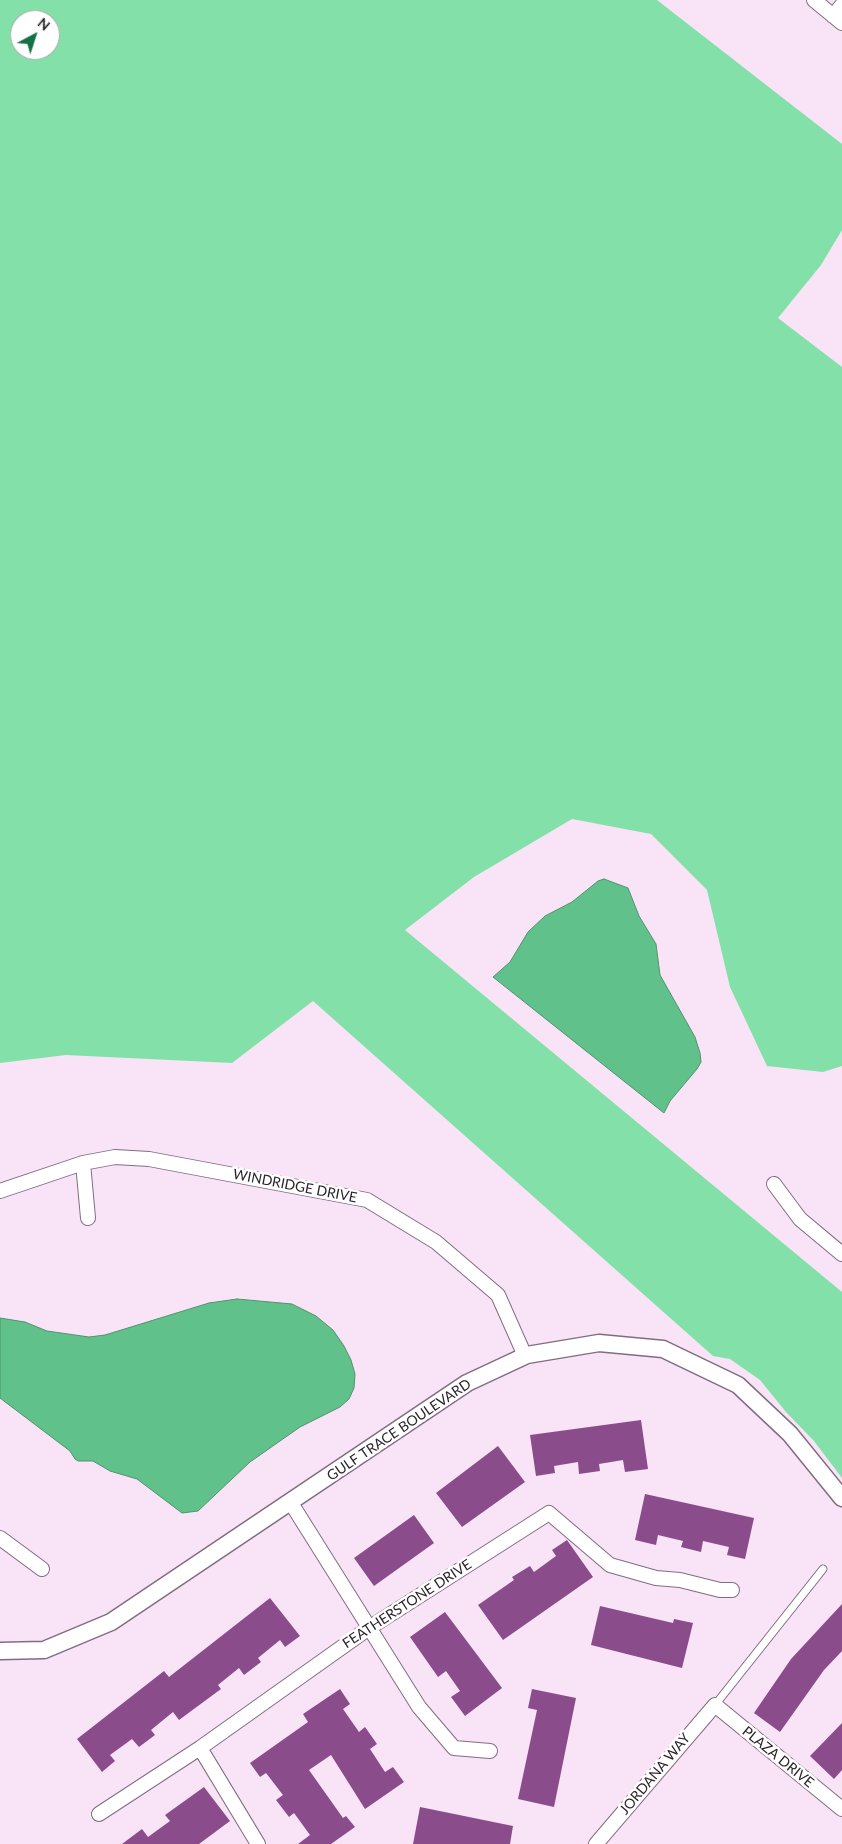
<!DOCTYPE html>
<html>
<head>
<meta charset="utf-8">
<style>
	body { margin:0 }
	#map { position:relative; width:842px; height:1844px; overflow:hidden; background:#f8e3f7; font-family:Lato,sans-serif }
	canvas { display:block }
	.north { position:absolute; left:10px; top:10px; width:50px; height:50px; box-sizing:border-box; background:#fff; border:1px solid #aaa7aa; border-radius:50%; rotate:40deg; font-size:14px; font-weight:700; line-height:20px; text-align:center; color:#2b232b }
	.north::after { content:''; display:block; margin:auto; width:18px; height:22px; background:#157145; clip-path:polygon(50% 0,100% 100%,50% 72%,0 100%) }
</style>
</head>
<body>
<div id="map">
<canvas width="842" height="1844"></canvas>
<div class="north">N</div>
</div>
<script>
const g = document.querySelector('canvas').getContext('2d');
g.lineJoin = 'round';
function fillPath(path, color) {
  g.fillStyle = color;
  g.fill(path, 'evenodd');
}
function toPath(rows) {
  const path = new Path2D();
  for (const r of rows) {
    path.moveTo(r[0], r[1]);
    for (let i = 2; i < r.length; i += 2) path.lineTo(r[i], r[i + 1]);
  }
  return path;
}
function stroke(path, color, width, dash) {
  g.strokeStyle = color;
  g.lineWidth = width;
  g.lineCap = dash ? 'butt' : 'round';
  g.setLineDash(dash || []);
  g.stroke(path);
}
function write(font, color, halo, rows, align = 'center') {
  g.font = font + ' Lato,sans-serif';
  g.lineWidth = 5;
  g.setLineDash([]);
  g.textBaseline = 'middle';
  g.strokeStyle = halo;
  g.fillStyle = color;
  for (const [text, x, y, turn = 0] of rows) {
    g.save();
    g.translate(x, y);
    g.rotate((+turn || 0) * Math.PI / 180);
    g.textAlign = isNaN(turn) ? turn : align;
    if (halo) g.strokeText(text, 0, 0);
    g.fillText(text, 0, 0);
    g.restore();
  }
}
const green = toPath([
	[0,0,657,0,842,144,842,230,821,265,778,318,842,367,842,1066,823,1072,767,1066,730,987,707,890,651,834,572,819,474,877,405,930,842,1292,842,1478,814,1441,786,1412,760,1380,730,1359,713,1356,313,1001,232,1063,66,1055,0,1063],
	[20,20,50,20,50,50,20,50]
]);
const water = toPath([
	[604,879,628,888,639,916,656,944,660,975,695,1037,700,1053,701,1062,697,1069,670,1101,664,1113,493,977,510,962,528,932,545,916,572,902,598,881,604,879],
	[237,1299,292,1304,316,1316,333,1330,344,1346,351,1360,355,1374,354,1388,349,1399,340,1407,300,1427,250,1462,198,1511,182,1513,137,1479,110,1471,93,1461,78,1461,75,1459,70,1451,0,1398,0,1318,25,1322,47,1331,89,1337,105,1335,209,1303,237,1299]
]);
const building = toPath([
	[641,1420,648,1469,625,1472,623,1460,599,1464,600,1471,579,1474,578,1462,554,1466,555,1473,536,1476,530,1435],
	[498,1446,525,1482,462,1527,436,1493],
	[645,1494,754,1518,745,1559,727,1555,729,1547,703,1541,701,1552,681,1547,683,1541,658,1535,656,1545,635,1540],
	[414,1515,434,1543,374,1586,354,1558],
	[567,1540,593,1577,503,1640,478,1605,514,1580,512,1577,530,1566,534,1572,556,1556,552,1550],
	[270,1598,300,1636,285,1647,280,1640,258,1658,261,1662,244,1675,239,1668,218,1685,221,1689,179,1720,173,1712,151,1730,155,1735,139,1747,132,1739,110,1755,115,1761,102,1772,77,1739,164,1671,169,1677],
	[842,1604,842,1651,824,1670,780,1732,754,1713,791,1659],
	[600,1606,673,1623,674,1619,693,1623,682,1668,591,1645],
	[445,1612,502,1688,465,1716,451,1697,460,1691,446,1671,438,1677,410,1637],
	[340,1689,350,1704,343,1709,359,1732,365,1727,377,1744,370,1749,385,1772,393,1767,404,1782,365,1809,331,1755,309,1770,343,1818,346,1816,355,1827,331,1844,298,1844,310,1835,294,1813,289,1817,276,1800,283,1795,266,1773,260,1777,250,1763,308,1722,303,1714],
	[532,1689,576,1698,554,1807,518,1799,537,1710,528,1708],
	[842,1723,842,1770,834,1779,810,1756],
	[204,1787,230,1821,199,1844,122,1844,142,1829,148,1837,170,1821,165,1815],
	[420,1807,513,1826,510,1844,413,1844]
]);
const service = toPath([
	[715,1705,823,1569]
]);
const minor = toPath([
	[814,0,842,23],
	[833,16,842,5],
	[83,1163,88,1218],
	[774,1184,800,1219,842,1254],
	[0,1191,83,1163,115,1157,149,1159,367,1200,436,1242,498,1295,525,1356],
	[291,1503,419,1707,454,1748,490,1751],
	[0,1538,42,1569],
	[200,1748,258,1844],
	[99,1814,200,1748,369,1628,549,1513,610,1565,656,1578,680,1580,720,1590,732,1590],
	[596,1844,715,1705,842,1809]
]);
const tertiary = toPath([
	[0,1651,44,1650,111,1622,467,1383,527,1355,599,1343,663,1349,738,1385,790,1434,842,1498]
]);
const streetNames = [
	["WINDRIDGE DRIVE",295,1186,11],
	["GULF TRACE BOULEVARD",399,1430,-34],
	["FEATHERSTONE DRIVE",407,1604,-33],
	["PLAZA DRIVE",778,1757,39],
	["JORDANA WAY",655,1774,-50]
];
fillPath(green, '#84e0a9');
fillPath(water, '#61c18b');
stroke(water, '#51926e', 1);
fillPath(building, '#8b4c8c');
stroke(service, '#806e80', 9);
stroke(minor, '#806e80', 16);
stroke(tertiary, '#806e80', 19);
stroke(service, '#fff', 7);
stroke(minor, '#fff', 14);
stroke(tertiary, '#fff', 16);
write('14px', '#2b232b', '#fff', streetNames);
</script>
</body>
</html>
